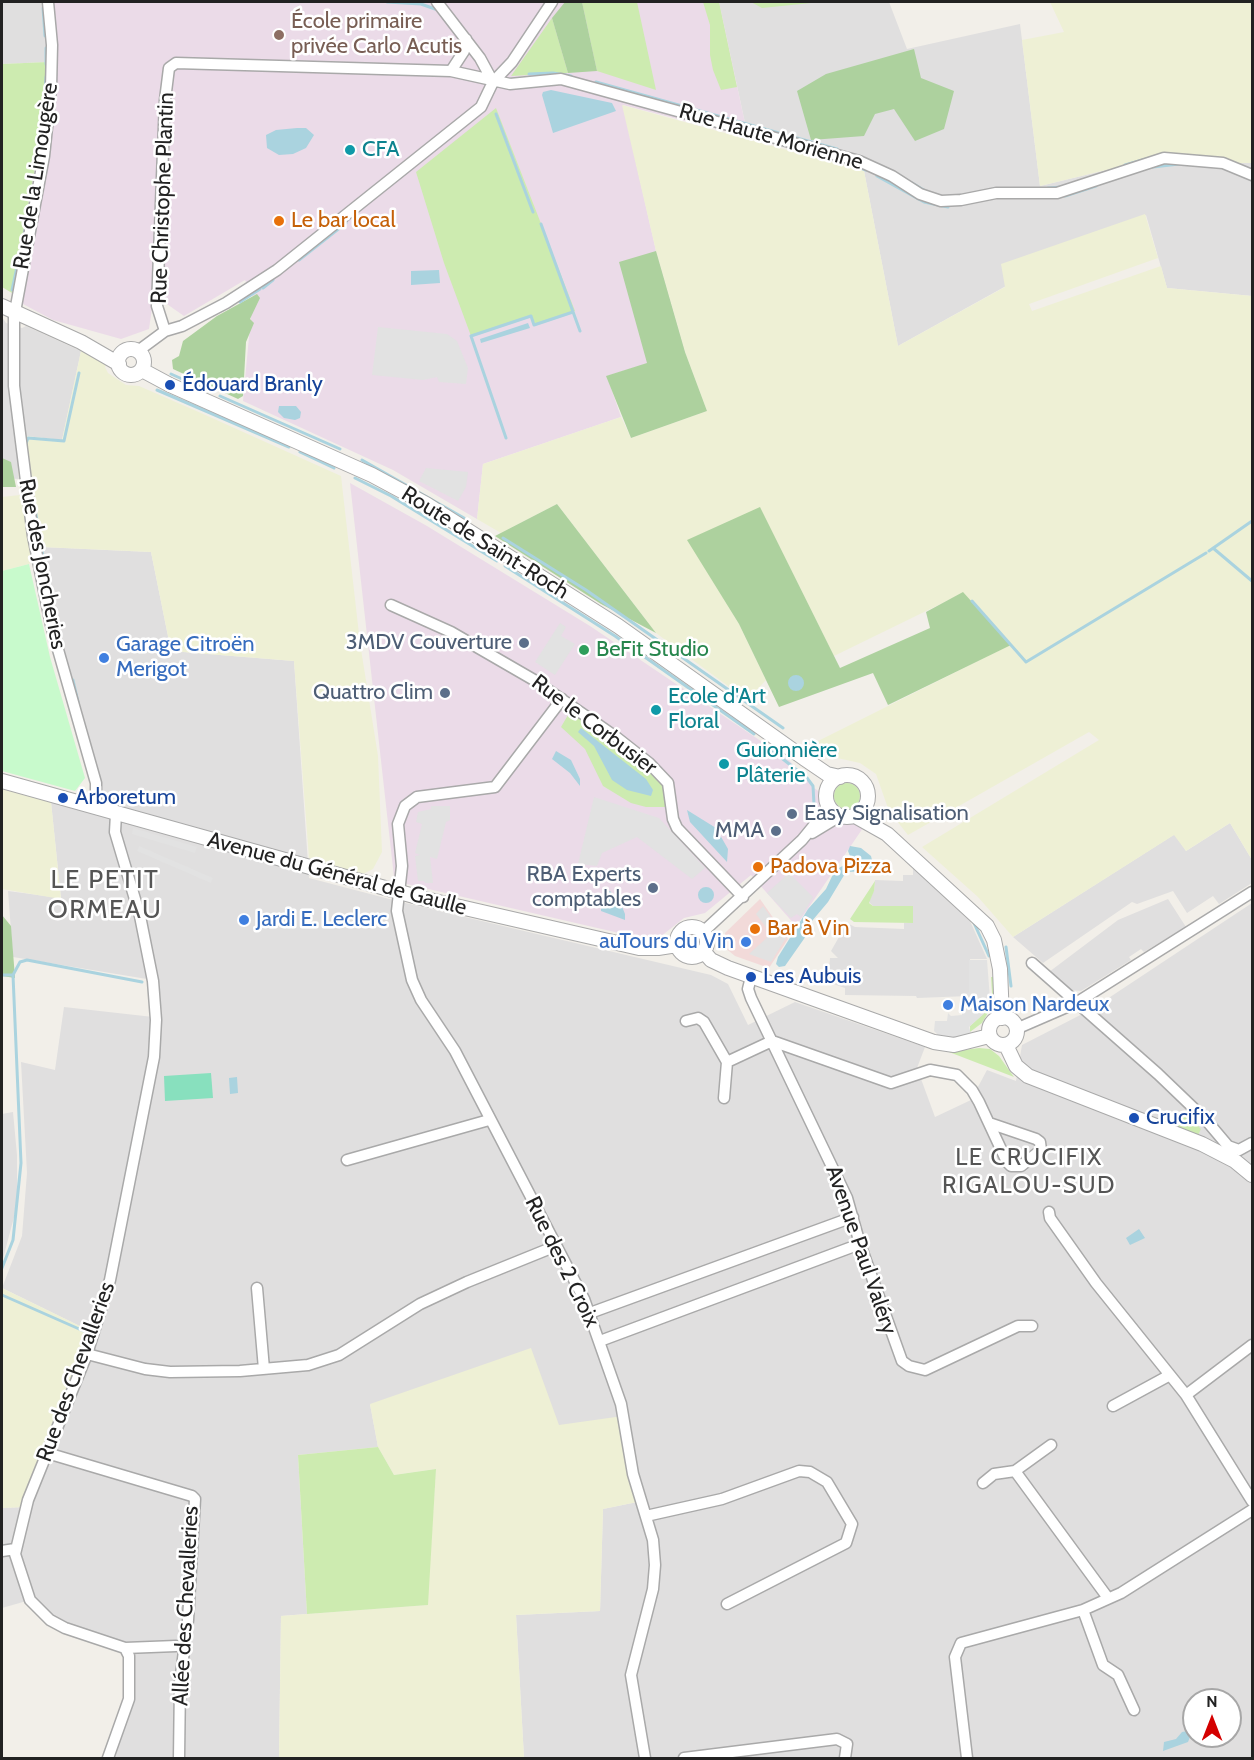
<!DOCTYPE html>
<html>
<head>
<meta charset="utf-8">
<style>
	body { margin:0 }
	#map { position:relative; width:1254px; height:1760px; overflow:hidden; background:#f2efe9; font-family:Cabin,sans-serif }
	canvas { display:block }
	.frame { position:absolute; inset:0; border:3px solid #222; pointer-events:none }
	.north { position:absolute; left:1182px; top:1688px; width:60px; height:60px; box-sizing:border-box; background:#fff; border:2px solid #a7a7a7; border-radius:50%; rotate:0deg; font-size:16px; font-weight:700; line-height:24px; text-align:center; color:#222 }
	.north::after { content:''; display:block; margin:auto; width:21px; height:27px; background:#d40000; clip-path:polygon(50% 0,100% 100%,50% 72%,0 100%) }
</style>
</head>
<body>
<div id="map">
<canvas width="1254" height="1760"></canvas>
<div class="frame"></div>
<div class="north">N</div>
</div>
<script>
const g = document.querySelector('canvas').getContext('2d');
g.lineJoin = 'round';
function fillPath(path, color) {
  g.fillStyle = color;
  g.fill(path, 'evenodd');
}
function toPath(rows) {
  const path = new Path2D();
  for (const r of rows) {
    if (r.length === 3) {
      path.moveTo(r[0] + r[2], r[1]);
      path.arc(r[0], r[1], r[2], 0, 2 * Math.PI);
      continue;
    }
    path.moveTo(r[0], r[1]);
    for (let i = 2; i < r.length; i += 2) path.lineTo(r[i], r[i + 1]);
  }
  return path;
}
function stroke(path, color, width, dash) {
  g.strokeStyle = color;
  g.lineWidth = width;
  g.lineCap = dash ? 'butt' : 'round';
  g.setLineDash(dash || []);
  g.stroke(path);
}
function write(font, color, halo, rows, align = 'center') {
  g.font = font + ' Cabin,sans-serif';
  g.lineWidth = 5;
  g.setLineDash([]);
  g.textBaseline = 'middle';
  g.strokeStyle = halo;
  g.fillStyle = color;
  for (const [text, x, y, turn = 0] of rows) {
    g.save();
    g.translate(x, y);
    g.rotate((+turn || 0) * Math.PI / 180);
    g.textAlign = isNaN(turn) ? turn : align;
    if (halo) g.strokeText(text, 0, 0);
    g.fillText(text, 0, 0);
    g.restore();
  }
}
const residential = toPath([
	[2,2,44,2,48,62,2,64],
	[719,2,889,2,907,49,1020,24,1040,186,1135,163,1252,163,1252,296,1167,288,1146,215,1006,286,898,346,864,171,748,137],
	[2,317,6,323,22,328,26,326,81,351,62,440,16,435,19,479,2,478],
	[42,547,151,552,171,651,294,661,309,878,397,901,711,975,728,984,748,1025,795,1002,925,1047,917,1068,935,1117,971,1100,987,1070,1016,1081,1022,1045,1092,1009,1252,903,1252,1758,524,1758,516,1615,600,1611,603,1509,642,1501,559,1425,370,1404,378,1447,298,1455,307,1614,281,1616,279,1758,108,1758,129,1699,125,1648,65,1628,30,1600,2,1608,2,1508,26,1507,94,1333,2,1288,22,1236,27,1173,21,1062,55,1070,64,1007,162,1018,159,981,13,957,8,891,61,898,51,802,107,813,64,649],
	[1194,1700,1230,1700,1230,1736,1194,1736],
	[1230,823,1252,860,1252,883,1219,904,1213,896,1187,913,1173,891,1137,904,1132,902,1043,963,1013,937,1175,834,1186,851],
	[913,868,970,921,987,959,970,959,969,996,917,998,916,996,845,995,845,988,828,982,830,958,838,958,831,951,847,923,855,927,904,929,904,923,913,923,912,906,873,906,869,902,874,890,875,880,903,881,903,875,913,875],
	[1168,899,1186,927,1144,952,1141,949,1129,957,1131,960,1081,991,1070,990,1049,972,1118,920],
	[13,1112,17,1155,17,1206,2,1262,2,1114]
]);
const commercial = toPath([
	[760,899,788,939,769,968,735,956,724,947,725,933]
]);
const industrial = toPath([
	[44,2,719,2,748,137,623,105,656,251,685,352,607,376,621,417,483,464,477,519,393,470,243,401,253,294,245,280,184,316,164,302,153,301,149,329,121,339,53,320,23,304,21,297,42,196,48,62],
	[350,483,427,526,590,626,789,760,812,786,863,828,796,926,751,875,705,913,684,918,660,937,645,939,398,882,394,877]
]);
const farmland = toPath([
	[1050,2,1252,2,1252,163,1135,163,1040,186,1022,40,1064,32],
	[622,105,864,171,898,346,1005,287,1001,264,1145,214,1158,258,1029,304,1032,311,1161,266,1167,288,1252,296,1252,860,1230,823,1186,851,1174,835,1013,937,978,897,922,847,1099,740,1089,732,908,835,889,811,876,774,860,763,828,756,810,745,1010,645,963,593,834,656,760,508,688,540,739,624,766,680,747,700,656,633,557,504,501,533,477,519,483,464,621,417,631,438,707,411,685,352,656,251],
	[81,351,107,363,105,367,108,373,126,385,139,386,201,413,341,476,360,643,378,756,382,852,373,869,363,874,309,858,294,661,171,651,151,552,42,547,29,564,2,571,2,497,20,495,16,435,62,440],
	[2,789,51,802,61,899,2,889],
	[2,1288,94,1333,26,1507,2,1508],
	[531,1348,559,1425,623,1416,642,1501,603,1509,600,1611,516,1615,524,1758,279,1758,281,1616,427,1605,436,1469,394,1475,378,1447,370,1404]
]);
const grass = toPath([
	[582,2,637,2,656,90,597,71],
	[703,2,719,2,737,87,721,90,713,70,710,55,710,25],
	[751,2,821,2,762,8],
	[552,18,568,73,511,76],
	[48,62,42,130,12,293,2,287,2,64],
	[496,108,575,311,534,325,530,316,471,336,444,263,416,172],
	[571,710,662,781,666,791,666,807,646,807,631,803,603,786,585,749,561,727],
	[847,796,13],
	[875,881,874,891,869,903,873,906,913,906,913,923,854,922,850,919],
	[991,977,994,977,993,1004,982,1023,970,1032,970,1026,987,1010,992,993],
	[979,1048,990,1049,999,1056,1014,1077,949,1052],
	[1183,1111,1201,1129,1198,1135,1164,1122,1179,1117],
	[378,1447,394,1475,436,1469,428,1605,307,1614,298,1455]
]);
const forest = toPath([
	[565,2,582,2,597,71,568,73,552,18],
	[914,49,921,78,954,91,944,129,915,141,894,109,875,114,864,136,811,140,797,91,826,74],
	[656,251,685,352,707,411,631,438,606,376,647,363,619,262],
	[257,294,260,298,250,319,254,323,246,342,243,396,238,399,173,369,172,360,179,356,183,341,217,316],
	[2,458,11,462,16,487,2,487],
	[557,504,656,633,601,604,495,536],
	[760,507,840,668,930,628,926,612,963,592,1011,645,888,705,873,673,779,707,739,624,687,540],
	[2,915,11,926,15,978,2,976]
]);
const park = toPath([
	[29,564,50,657,85,778,75,791,2,771,2,571]
]);
const pitch = toPath([
	[211,1073,213,1098,165,1101,164,1076]
]);
const parking = toPath([
	[378,327,447,334,457,341,468,368,466,384,439,382,437,377,423,380,372,375],
	[426,468,468,472,466,487,458,501,419,481],
	[560,623,566,627,561,636,575,644,555,675,535,662],
	[594,797,659,818,705,868,692,879,637,837,602,853,597,866,578,864],
	[431,806,450,806,450,820,446,822,437,859,430,857,433,883,425,883,424,881,418,881,415,856,420,855,415,853,422,824,416,822,418,812,431,809],
	[133,828,197,847,195,853,132,834],
	[139,846,213,878,211,883,137,851],
	[789,873,813,897,801,917,797,914,791,918,767,893],
	[763,906,786,938,771,962,749,954,771,934,756,914],
	[969,960,987,960,990,999,986,1012,969,1027,971,1034,957,1038,938,1035,934,1031,935,1021,947,1021,948,1013,951,1016,962,1015,962,996,969,992]
]);
const water = toPath([
	[551,90,612,103,616,111,553,133,542,95,543,92],
	[297,128,306,128,314,135,306,148,293,154,279,155,267,148,266,135,276,130],
	[439,270,440,283,411,285,411,271],
	[528,323,530,328,481,343,480,339],
	[279,406,296,406,301,412,300,418,295,420,284,418,278,412],
	[796,683,8],
	[581,728,646,779,653,790,651,796,627,790,612,780,594,746,578,732],
	[556,751,571,760,580,779,580,786,570,773,552,759],
	[687,810,716,828,728,849,727,862,690,822],
	[850,846,861,848,871,856,874,868,870,871,846,872,828,902,812,921,806,936,785,966,779,967,776,964,778,957,808,909,826,889,835,870,852,861,848,851],
	[706,895,8],
	[610,891,621,904,625,914,625,920,601,911,601,895],
	[237,1077,238,1093,230,1094,229,1078],
	[1139,1229,1145,1238,1130,1245,1126,1238],
	[1187,1731,1190,1737,1188,1742,1163,1751,1164,1742,1176,1739,1182,1732]
]);
const stream = toPath([
	[387,2,421,4,435,9],
	[43,8,45,36],
	[46,48,46,64],
	[529,74,553,73,571,76],
	[596,82,779,133],
	[496,114,533,212],
	[43,118,46,77],
	[786,135,837,149],
	[38,163,41,140],
	[850,164,866,170],
	[1125,165,1153,157],
	[1153,167,1179,164],
	[877,176,924,202,948,207],
	[912,183,927,192],
	[1048,188,1062,187],
	[1065,196,1096,186],
	[541,224,580,331],
	[299,260,346,223],
	[263,288,273,280],
	[12,290,25,230],
	[240,302,260,289],
	[171,374,209,391],
	[157,390,289,447],
	[220,396,340,449],
	[506,438,471,336,531,316,534,325,573,312],
	[25,446,28,438,64,441,79,373],
	[300,452,334,468],
	[362,460,464,518],
	[355,478,391,496,497,561],
	[34,503,44,562],
	[503,538,586,590,783,728],
	[1213,548,1252,581],
	[1209,551,1252,521],
	[505,566,615,636,754,734],
	[972,601,1026,662,1206,553],
	[73,680,78,702],
	[765,745,807,778,813,786,814,804],
	[974,923,989,956],
	[1006,947,1011,986],
	[2,975,13,975,21,1163,13,1240,2,1268],
	[13,975,20,962,27,960,142,982],
	[2,1295,86,1332]
]);
const minor = toPath([
	[48,2,52,45,51,89,44,156,14,317,14,386,33,536,51,625,96,783,96,808],
	[437,2,480,58,493,82],
	[451,71,464,51,466,39],
	[165,331,157,306,165,100,169,68,176,63,451,71,510,84,561,79,859,161,892,176,920,194,941,201,961,200,996,193,1057,193,1164,158,1223,163,1252,175],
	[138,351,165,331,182,326,226,303,277,270,481,107,493,82,512,62,552,2],
	[391,605,451,632,534,680,616,737,649,763,668,783,673,819,677,828,743,897],
	[562,699,495,787,417,797,405,806,398,824,402,866,397,911,412,980,421,1000,455,1051,584,1299,621,1404,633,1474,653,1540,655,1565,653,1589,631,1675,645,1758],
	[812,833,840,816],
	[703,932,802,840,829,807],
	[1032,963,1158,1074,1206,1120,1228,1146,1239,1150,1252,1143],
	[751,977,748,989,751,998,847,1198,860,1244,902,1361,909,1366,925,1370,1018,1326,1032,1326],
	[686,1021,698,1018,704,1022,727,1062],
	[1016,1029,1076,1003,1252,892],
	[724,1098,727,1062,772,1041,891,1083,930,1070,957,1075,972,1090,979,1102,1007,1162,1011,1166,1021,1166,1041,1150,1040,1142,1036,1139,989,1123],
	[347,1160,489,1120],
	[1049,1212,1050,1218,1096,1283,1186,1395,1252,1501],
	[257,1288,264,1369],
	[590,1313,853,1217],
	[600,1341,860,1244],
	[87,1354,145,1369,170,1372,240,1371,308,1365,339,1355,420,1304,467,1282,556,1246],
	[1186,1395,1252,1345],
	[1113,1406,1170,1375],
	[1051,1445,1015,1471,1108,1598],
	[47,1453,192,1496,195,1499,188,1620,180,1682,179,1758],
	[983,1483,994,1474,1015,1471],
	[646,1516,722,1499,799,1471,810,1472,827,1482,852,1524,846,1543,727,1604],
	[2,1551,15,1549],
	[1083,1610,1103,1665,1118,1675,1134,1710],
	[125,1648,176,1646],
	[108,1758,129,1699,129,1656,125,1648,65,1628,50,1620,30,1600,15,1554,28,1500,87,1354,110,1280,154,1057,156,1020,153,981,140,916,115,832,116,814],
	[684,1758,837,1739,847,1744,845,1758],
	[967,1758,955,1657,961,1643,1083,1610,1121,1593,1252,1510]
]);
const tertiary = toPath([
	[2,306,81,342,119,364],
	[131,362,13],
	[142,370,170,385,372,475,426,504,618,626,805,759,827,774,840,777],
	[847,796,21],
	[2,781,421,898,639,948,658,948,677,945],
	[855,816,887,834,987,926,994,940,1000,969,1002,1018],
	[692,942,15],
	[704,952,711,960,728,968,934,1042,954,1045,989,1036],
	[1003,1031,14],
	[1006,1045,1016,1066,1028,1076,1202,1144,1235,1161,1252,1175]
]);
const markers = [
	[279,35,6,"#8d6e63"],
	[350,150,6,"#0f9aa8"],
	[279,221,6,"#e8710a"],
	[170,385,6,"#1a4fb4"],
	[524,643,6,"#5c6f8a"],
	[584,650,6,"#2e9e5b"],
	[104,658,6,"#3f7fe0"],
	[445,693,6,"#5c6f8a"],
	[656,710,6,"#0f9aa8"],
	[724,764,6,"#0f9aa8"],
	[63,798,6,"#1a4fb4"],
	[792,814,6,"#5c6f8a"],
	[776,831,6,"#5c6f8a"],
	[758,867,6,"#e8710a"],
	[653,888,6,"#5c6f8a"],
	[244,920,6,"#3f7fe0"],
	[755,929,6,"#e8710a"],
	[746,942,6,"#3f7fe0"],
	[751,977,6,"#1a4fb4"],
	[948,1005,6,"#3f7fe0"],
	[1134,1118,6,"#1a4fb4"]
];
const educationNames = [
	["École primaire",291,22],
	["privée Carlo Acutis",291,47]
];
const streetNames = [
	["Rue Haute Morienne",771,137,16],
	["Rue de la Limougère",36,176,-81],
	["Rue Christophe Plantin",163,198,-88],
	["Route de Saint-Roch",485,543,32],
	["Rue des Joncheries",42,564,79],
	["Rue le Corbusier",594,725,37],
	["Avenue du Général de Gaulle",337,874,15],
	["Avenue Paul Valéry",861,1250,71],
	["Rue des 2 Croix",562,1262,64],
	["Rue des Chevalleries",76,1372,-70],
	["Allée des Chevalleries",186,1606,-87]
];
const cultureNames = [
	["CFA",362,150],
	["Ecole d'Art",668,697],
	["Floral",668,722],
	["Guionnière",736,751],
	["Plâterie",736,776]
];
const foodNames = [
	["Le bar local",291,221],
	["Padova Pizza",770,867],
	["Bar à Vin",767,929]
];
const transitNames = [
	["Édouard Branly",182,385],
	["Arboretum",75,798],
	["Les Aubuis",763,977],
	["Crucifix",1146,1118]
];
const serviceNames = [
	["3MDV Couverture",512,643],
	["Quattro Clim",433,693],
	["Easy Signalisation",804,814,"left"],
	["MMA",764,831],
	["RBA Experts",641,875],
	["comptables",641,900]
];
const shopNames = [
	["Garage Citroën",116,645],
	["Merigot",116,670],
	["Jardi E. Leclerc",256,920],
	["auTours du Vin",734,942,"right"],
	["Maison Nardeux",960,1005]
];
const leisureNames = [
	["BeFit Studio",596,650]
];
const neighbourhoodNames = [
	["LE CRUCIFIX",1029,1158],
	["RIGALOU-SUD",1029,1186]
];
const quarterNames = [
	["LE PETIT",105,880],
	["ORMEAU",105,910]
];
fillPath(residential, '#e0dfdf');
fillPath(commercial, '#f2dad9');
fillPath(industrial, '#ebdbe8');
fillPath(farmland, '#eef0d5');
fillPath(grass, '#cdebb0');
fillPath(forest, '#add19e');
fillPath(park, '#c8facc');
fillPath(pitch, '#88e0be');
fillPath(parking, '#e2e2e2');
fillPath(water, '#aad3df');
stroke(stream, '#aad3df', 3);
stroke(minor, '#a9a9a9', 13);
stroke(tertiary, '#a9a9a9', 16);
stroke(minor, '#fff', 10);
stroke(tertiary, '#fff', 14);
for (const [x, y, r, color] of markers) {
  const dot = new Path2D();
  dot.arc(x, y, r, 0, 2 * Math.PI);
  g.fillStyle = color;
  g.fill(dot);
  stroke(dot, '#fff', 2);
}
write('22px', '#785e54', '#fff', educationNames, 'left');
write('22px', '#222', '#fff', streetNames);
write('22px', '#0d838f', '#fff', cultureNames, 'left');
write('22px', '#c56008', '#fff', foodNames, 'left');
write('22px', '#164399', '#fff', transitNames, 'left');
write('22px', '#4e5e75', '#fff', serviceNames, 'right');
write('22px', '#366cbe', '#fff', shopNames, 'left');
write('22px', '#27864d', '#fff', leisureNames, 'left');
g.letterSpacing = '1.5px';
write('24px', '#555', '#fff', neighbourhoodNames);
g.letterSpacing = '0px';
g.letterSpacing = '1.5px';
write('26px', '#555', '#fff', quarterNames);
g.letterSpacing = '0px';
</script>
</body>
</html>
